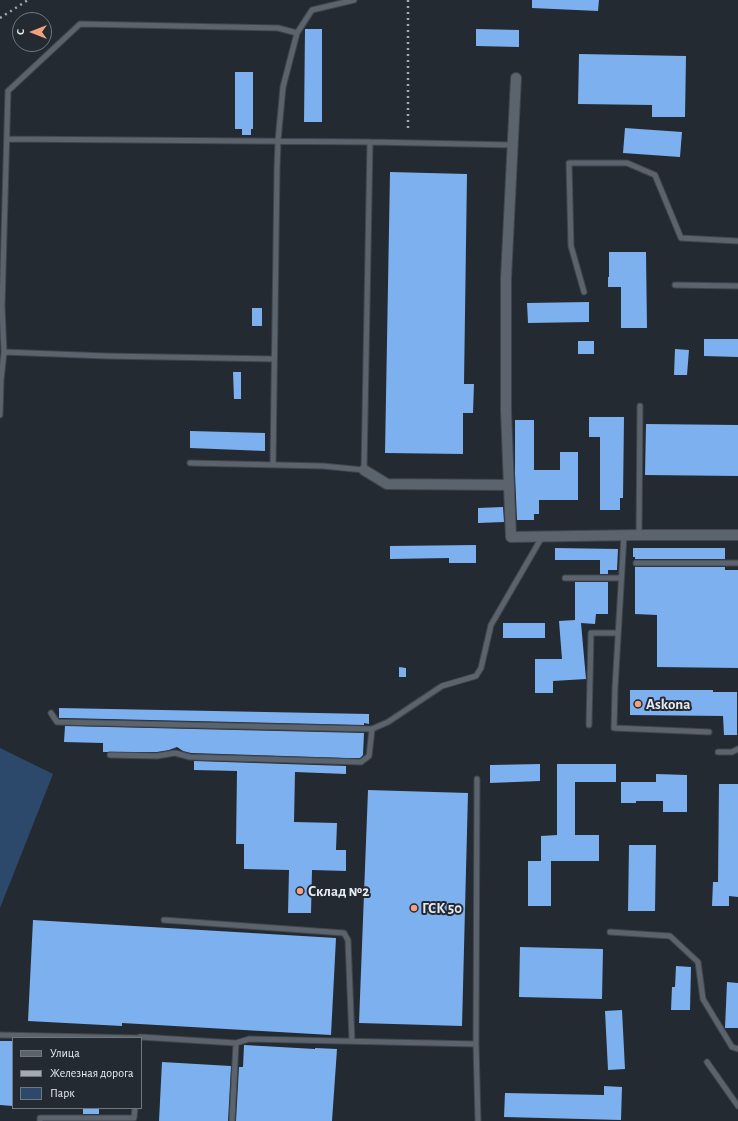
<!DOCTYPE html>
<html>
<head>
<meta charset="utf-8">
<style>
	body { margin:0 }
	#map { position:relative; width:738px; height:1121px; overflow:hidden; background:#232a32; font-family:"Alegreya Sans",sans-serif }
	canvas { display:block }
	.legend { position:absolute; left:12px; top:1037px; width:130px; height:72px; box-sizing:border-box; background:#232a32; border:1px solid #71777e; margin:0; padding:5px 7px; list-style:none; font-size:12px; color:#e7ebf1 }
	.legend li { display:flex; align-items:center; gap:8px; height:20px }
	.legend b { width:20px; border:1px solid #71777e }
	.north { position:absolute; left:12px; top:12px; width:40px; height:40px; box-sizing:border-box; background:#232a32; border:1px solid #71777e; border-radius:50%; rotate:270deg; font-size:11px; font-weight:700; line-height:16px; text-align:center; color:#e7ebf1 }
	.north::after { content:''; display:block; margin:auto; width:14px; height:18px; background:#f2a17e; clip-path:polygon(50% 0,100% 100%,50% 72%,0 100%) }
</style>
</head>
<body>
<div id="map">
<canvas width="738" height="1121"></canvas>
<ul class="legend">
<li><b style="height:5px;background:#5b636d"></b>Улица</li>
<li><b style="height:5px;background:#a6abb2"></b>Железная дорога</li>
<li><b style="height:11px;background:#2c496b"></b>Парк</li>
</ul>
<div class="north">С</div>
</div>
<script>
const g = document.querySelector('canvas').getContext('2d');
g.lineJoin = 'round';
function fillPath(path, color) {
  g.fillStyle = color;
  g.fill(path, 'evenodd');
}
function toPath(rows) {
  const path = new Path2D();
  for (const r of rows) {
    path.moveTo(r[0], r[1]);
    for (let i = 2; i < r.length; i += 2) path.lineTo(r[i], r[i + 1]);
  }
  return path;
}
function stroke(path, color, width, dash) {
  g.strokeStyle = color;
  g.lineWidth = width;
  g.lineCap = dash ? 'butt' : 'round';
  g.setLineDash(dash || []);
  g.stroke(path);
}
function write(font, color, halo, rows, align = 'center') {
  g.font = font + ' "Alegreya Sans",sans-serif';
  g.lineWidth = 4;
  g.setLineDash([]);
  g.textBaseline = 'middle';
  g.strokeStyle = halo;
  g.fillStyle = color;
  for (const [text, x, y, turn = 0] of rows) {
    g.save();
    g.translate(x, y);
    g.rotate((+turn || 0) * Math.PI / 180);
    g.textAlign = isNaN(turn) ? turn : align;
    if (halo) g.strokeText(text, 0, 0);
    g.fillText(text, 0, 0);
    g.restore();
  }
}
const green = toPath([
	[0,748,53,774,0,908]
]);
const building = toPath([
	[532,0,599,0,598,11,532,8],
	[305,29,322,29,322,122,304,122],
	[476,29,519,30,519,47,476,46],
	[579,54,686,56,685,117,652,117,652,105,578,104],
	[235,72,253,72,253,129,251,129,251,135,242,135,242,129,235,129],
	[625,128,682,132,680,157,623,153],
	[390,172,467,174,464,384,474,384,473,413,463,413,463,454,385,453],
	[609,252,646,252,647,328,621,328,621,287,608,287,608,277,609,277],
	[589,302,589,322,528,323,527,303],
	[252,308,262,308,262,326,252,326],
	[704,339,738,339,738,357,704,356],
	[578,341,594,341,594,354,578,354],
	[675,349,689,350,687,375,674,375],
	[233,372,241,372,241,399,234,399],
	[589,417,624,417,623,498,620,498,620,510,600,510,600,437,589,437],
	[515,420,534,420,534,470,560,470,560,452,578,452,578,500,539,500,539,514,534,514,534,520,517,520,515,474],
	[646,424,738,425,738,476,645,475],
	[190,431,265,433,265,451,190,448],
	[503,507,504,522,478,523,478,508],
	[476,545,476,563,449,563,449,558,390,559,390,546],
	[555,548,618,549,617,570,608,570,608,574,600,574,600,560,555,560],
	[633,548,725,548,725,559,635,559,635,557,633,557],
	[635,567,725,567,725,570,738,570,738,668,657,667,657,615,635,614],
	[575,582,608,582,608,614,596,614,595,624,581,623,586,679,553,681,553,693,535,693,535,659,562,659,559,621,575,620],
	[503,623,545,623,545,638,503,638],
	[399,667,406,668,406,677,399,677],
	[630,690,713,690,713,692,737,692,737,735,724,735,723,716,630,715],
	[59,708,369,714,369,724,364,723,364,725,65,718,59,718],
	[65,726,364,733,363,755,360,758,347,758,191,753,183,751,177,747,169,750,157,752,103,752,103,743,64,742],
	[194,761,346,766,346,774,295,772,294,822,337,823,336,850,346,850,346,871,312,870,311,913,288,913,289,870,244,869,244,844,236,844,237,771,194,770],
	[540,764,540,781,490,783,490,765],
	[557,764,616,764,616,782,575,782,575,835,599,835,599,861,551,861,551,906,528,906,528,861,541,861,541,836,557,835],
	[656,774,687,775,687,812,663,812,663,801,636,801,636,803,621,803,621,782,656,782],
	[719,784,738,784,738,897,729,896,729,906,712,906,713,882,718,882],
	[368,790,468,793,462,1026,359,1023],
	[629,845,656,845,655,911,628,911],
	[33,920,336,938,331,1035,122,1023,122,1026,28,1021],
	[520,947,603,949,602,999,519,997],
	[676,966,691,967,690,1010,671,1010,672,987,675,987],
	[727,982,738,983,738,1028,725,1028],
	[622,1010,625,1069,608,1070,605,1011],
	[0,1041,13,1041,13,1106,0,1105],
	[244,1045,315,1049,315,1048,337,1049,332,1121,236,1121,239,1067,243,1067],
	[162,1062,231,1066,228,1121,159,1121],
	[604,1086,622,1087,621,1120,504,1117,505,1093,604,1095],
	[83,1108,99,1108,99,1114,83,1114]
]);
const service = toPath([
	[7,139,370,142,513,145],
	[675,285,738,286],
	[584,292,571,246,569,163,627,163,655,175,681,238,738,241],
	[4,352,106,356,274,359],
	[0,415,1,380,4,352,2,307,8,91,80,24,278,28,297,33],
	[190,463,323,466,364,470,370,142],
	[273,465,277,169,278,141,283,87,297,33,312,10,354,0],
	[624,535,615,688,614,728,709,732],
	[639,535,640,406],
	[636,563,738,563],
	[565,578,621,578],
	[51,713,57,722,372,729,388,722,442,686,476,676,481,668,491,625,542,537],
	[589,725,591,633,618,633],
	[718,752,732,752,738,749],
	[110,755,157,756,175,753,190,757,361,762,369,756,372,729],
	[164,920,344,933,348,940,352,1041],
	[610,932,670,936,698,962,703,999,732,1047,738,1049],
	[0,1035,140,1038],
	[140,1037,236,1043,232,1121],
	[236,1043,249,1039,476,1044,478,1121],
	[476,1044,477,779],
	[707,1062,738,1106],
	[40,1121,40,1118,134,1118,135,1108]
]);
const minor = toPath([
	[516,78,506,278,506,411,511,537,639,535,738,535],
	[364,470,387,484,509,485]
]);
const rail = toPath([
	[0,18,28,0],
	[408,128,408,0]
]);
const markers = [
	[638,704,4,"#f2a17e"],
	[300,891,4,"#f2a17e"],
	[414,908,4,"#f2a17e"]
];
const poiNames = [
	["Askona",646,704],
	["Склад №2",308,891],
	["ГСК 50",422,908]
];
fillPath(green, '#2c496b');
fillPath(building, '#7cb0ee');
stroke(service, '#41464e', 7);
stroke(minor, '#41464e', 12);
stroke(service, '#5b636d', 5);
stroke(minor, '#5b636d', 10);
stroke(rail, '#a6abb2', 2.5, [2, 4]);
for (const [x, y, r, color] of markers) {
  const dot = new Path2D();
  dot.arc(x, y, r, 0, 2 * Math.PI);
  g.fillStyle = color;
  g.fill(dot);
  stroke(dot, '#232a32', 1.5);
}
write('bold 15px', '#e7ebf1', '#232a32', poiNames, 'left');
</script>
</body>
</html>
